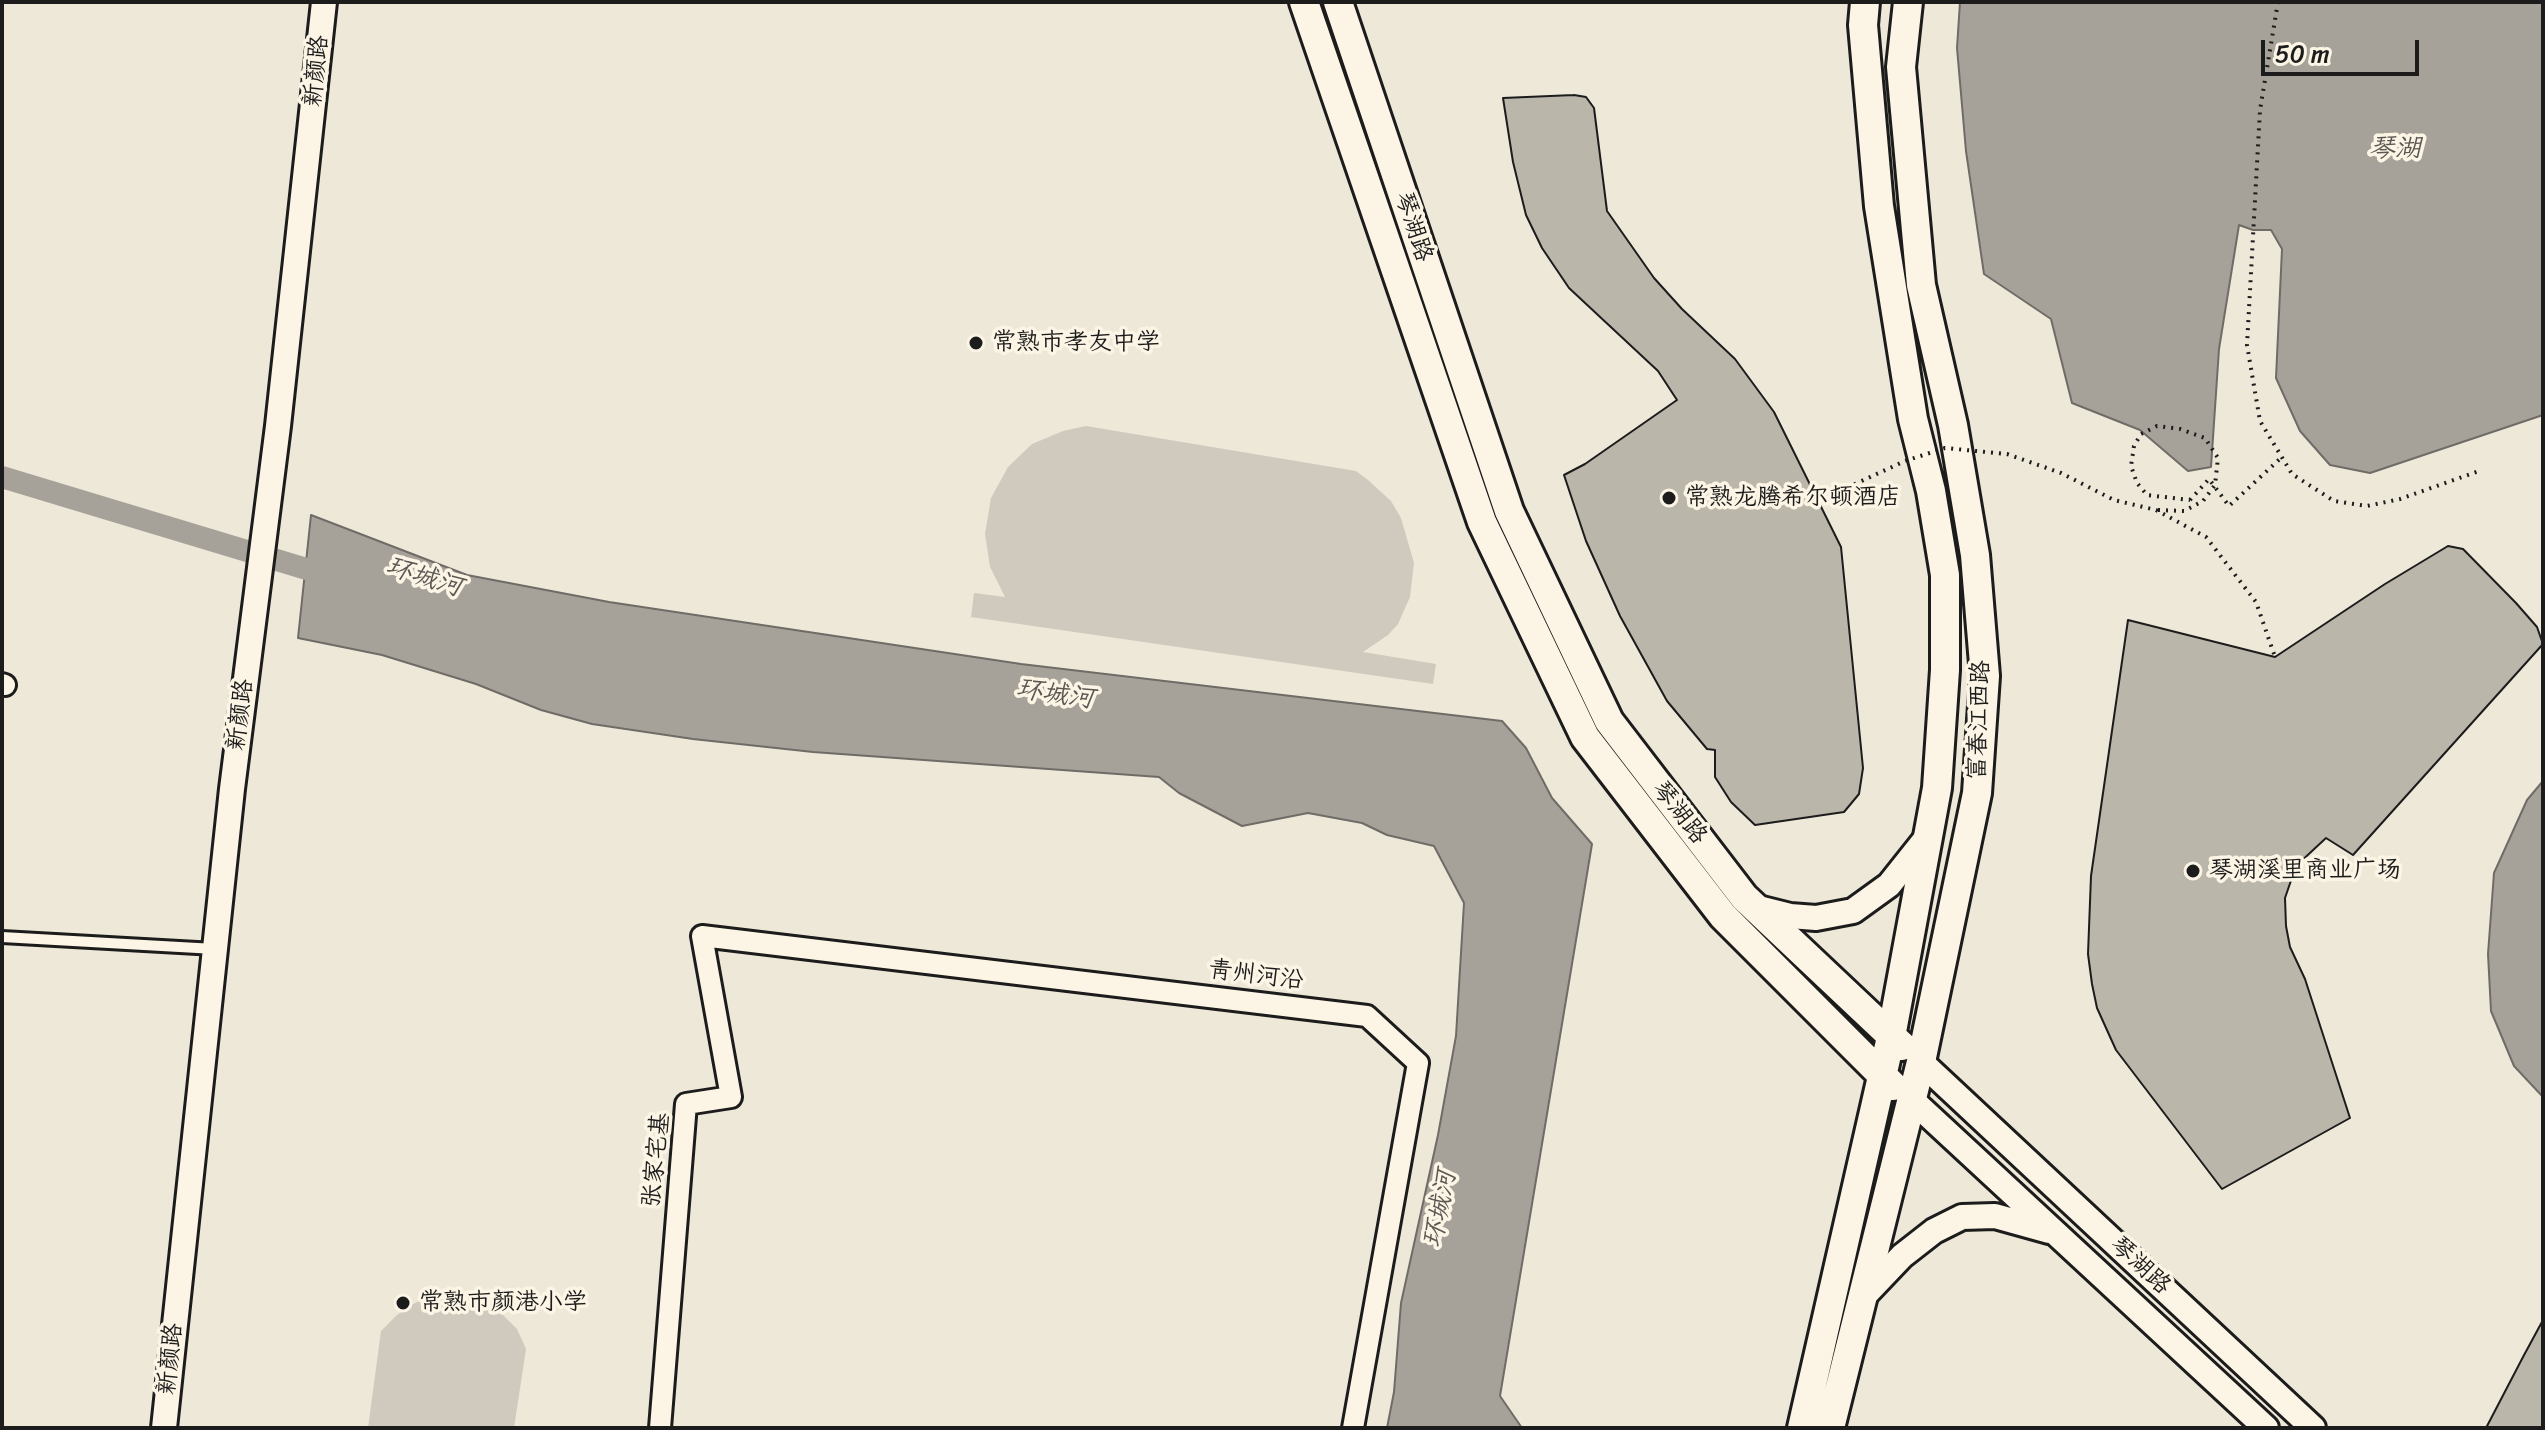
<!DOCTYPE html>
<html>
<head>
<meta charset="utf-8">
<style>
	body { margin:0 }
	#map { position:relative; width:2545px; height:1430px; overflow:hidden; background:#eee8d9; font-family:Sriracha,sans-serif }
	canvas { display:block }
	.frame { position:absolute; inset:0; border:4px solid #1c1c1c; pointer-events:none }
	.scale { position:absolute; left:2261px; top:40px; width:158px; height:36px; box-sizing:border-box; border:4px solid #1c1c1c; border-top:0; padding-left:10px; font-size:24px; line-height:28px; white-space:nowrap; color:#1c1c1c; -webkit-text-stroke:6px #fcf5e5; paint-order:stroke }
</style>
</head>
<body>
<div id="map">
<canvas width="2545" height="1430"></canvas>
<div class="frame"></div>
<div class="scale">50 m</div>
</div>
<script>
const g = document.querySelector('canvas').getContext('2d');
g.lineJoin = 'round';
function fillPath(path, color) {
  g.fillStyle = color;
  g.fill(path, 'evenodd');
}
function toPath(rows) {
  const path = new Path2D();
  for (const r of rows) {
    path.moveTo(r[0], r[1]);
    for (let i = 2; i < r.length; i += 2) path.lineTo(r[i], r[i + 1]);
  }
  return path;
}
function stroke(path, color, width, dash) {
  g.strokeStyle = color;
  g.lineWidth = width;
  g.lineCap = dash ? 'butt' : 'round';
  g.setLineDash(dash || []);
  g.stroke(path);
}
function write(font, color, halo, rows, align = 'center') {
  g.font = font + ' Sriracha,"LXGW WenKai TC",sans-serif';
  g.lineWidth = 7;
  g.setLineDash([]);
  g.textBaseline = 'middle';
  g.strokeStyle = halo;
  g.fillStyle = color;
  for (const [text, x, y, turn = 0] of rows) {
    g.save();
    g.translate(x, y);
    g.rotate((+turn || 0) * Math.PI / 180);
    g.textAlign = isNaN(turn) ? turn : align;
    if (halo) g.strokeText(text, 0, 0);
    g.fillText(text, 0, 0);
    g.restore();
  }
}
const green = toPath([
	[1086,426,1356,471,1368,480,1391,501,1401,518,1414,563,1410,597,1398,624,1388,635,1363,652,1436,664,1433,684,971,617,974,593,1005,597,990,567,985,534,991,498,1008,467,1032,444,1063,431],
	[457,1293,480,1301,502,1314,517,1329,526,1349,514,1428,368,1428,381,1331,397,1315,415,1303,436,1295]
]);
const water = toPath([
	[1960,2,2543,2,2543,415,2370,473,2330,465,2300,431,2276,378,2282,249,2271,230,2253,230,2239,225,2219,349,2211,467,2188,471,2140,430,2072,403,2051,319,1984,274,1966,151,1957,48,1960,2],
	[311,515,467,575,609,602,1021,664,1502,721,1526,748,1552,798,1592,844,1500,1396,1522,1428,1387,1428,1394,1392,1401,1303,1438,1135,1456,1036,1464,903,1434,846,1387,835,1362,823,1308,813,1242,826,1179,793,1159,777,813,752,693,739,592,724,541,710,476,684,382,655,298,638,311,515],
	[2543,781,2543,1097,2514,1066,2491,1011,2488,954,2494,873,2527,800,2543,781]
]);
const canal = toPath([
	[2,477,333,577]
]);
const building = toPath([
	[1574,95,1586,97,1594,108,1607,211,1654,278,1682,309,1735,359,1774,412,1841,547,1863,768,1859,794,1844,812,1755,825,1731,802,1715,777,1715,750,1707,749,1667,701,1620,616,1586,541,1564,475,1585,464,1677,400,1658,371,1569,288,1542,248,1526,215,1513,162,1503,98,1574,95],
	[2448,546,2463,549,2516,603,2537,627,2543,644,2353,855,2326,838,2296,866,2285,898,2286,926,2290,947,2305,979,2350,1118,2222,1189,2116,1050,2097,1008,2092,984,2088,954,2091,876,2128,620,2275,657,2385,584,2448,546],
	[2543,1320,2543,1428,2486,1428,2523,1357,2543,1320]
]);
const path = toPath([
	[2278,2,2260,110,2247,345,2260,421,2292,474,2334,501,2367,506,2400,499,2482,470],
	[2190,500,2209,479,2229,506,2282,457]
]);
const service = toPath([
	[2,937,215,949]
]);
const minor = toPath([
	[2,684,5,685],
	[660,1428,686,1104,731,1097,702,936,1367,1016,1418,1063,1353,1428]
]);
const tertiary = toPath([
	[1754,907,1790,916,1816,918,1853,911,1889,885,1928,836],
	[1921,1062,2313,1428],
	[1913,1101,2266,1428],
	[1863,1297,1902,1256,1934,1231,1962,1217,1995,1216,2049,1231],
	[164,1428,232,789,278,426,324,2]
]);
const secondary = toPath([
	[1304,2,1482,522,1585,737,1723,916,1893,1086],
	[1338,2,1509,511,1609,721,1744,897,1902,1046],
	[1802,1428,1891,1037,1937,788,1945,670,1945,575,1931,491,1913,419,1879,206,1863,25,1865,2],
	[1830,1428,1921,1062,1977,793,1985,676,1975,555,1953,425,1921,285,1901,67,1908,2]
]);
const pathBridge = toPath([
	[1818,501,1905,461,1945,448,2007,454,2061,473,2114,500,2156,510,2206,537,2256,602,2275,657],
	[2158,510,2184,511,2203,501,2215,485,2218,458,2205,438,2180,429,2157,426,2141,434,2134,446,2131,466,2137,483,2147,495,2190,500]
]);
const markers = [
	[976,343,8,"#1c1c1c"],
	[1669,498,8,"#1c1c1c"],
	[2193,871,8,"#1c1c1c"],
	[403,1303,8,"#1c1c1c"]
];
const streetNames = [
	["新颜路",317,71,-84],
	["琴湖路",1413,227,72],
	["新颜路",241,715,-83],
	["富春江西路",1980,720,-88],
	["琴湖路",1679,813,52],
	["青州河沿",1256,976,7],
	["张家宅基",657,1160,-84],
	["琴湖路",2140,1266,43],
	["新颜路",171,1359,-84]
];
const poiNames = [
	["常熟市孝友中学",992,343],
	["常熟龙腾希尔顿酒店",1685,498],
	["琴湖溪里商业广场",2209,871],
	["常熟市颜港小学",419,1303]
];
const waterNames = [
	["琴湖",2395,149],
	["环城河",424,578,17],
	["环城河",1055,695,8],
	["环城河",1441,1209,-79]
];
fillPath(green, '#cfcabd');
fillPath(water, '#a7a299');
stroke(water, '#6f6c67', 2);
stroke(canal, '#a7a299', 22);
fillPath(building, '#bab6aa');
stroke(building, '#1c1c1c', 2);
stroke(service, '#1c1c1c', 16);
stroke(minor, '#1c1c1c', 26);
stroke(tertiary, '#1c1c1c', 30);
stroke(secondary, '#1c1c1c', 34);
stroke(path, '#1c1c1c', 4, [2, 6]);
stroke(service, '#fcf5e5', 10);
stroke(minor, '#fcf5e5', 20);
stroke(tertiary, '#fcf5e5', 24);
stroke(secondary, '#fcf5e5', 28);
stroke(pathBridge, '#1c1c1c', 4, [2, 6]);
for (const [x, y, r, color] of markers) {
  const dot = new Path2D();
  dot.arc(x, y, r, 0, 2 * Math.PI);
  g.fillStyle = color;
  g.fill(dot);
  stroke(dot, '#fcf5e5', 3);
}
write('24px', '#1c1c1c', '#fcf5e5', streetNames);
write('24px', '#1c1c1c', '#fcf5e5', poiNames, 'left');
write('italic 26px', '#5b5854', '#fcf5e5', waterNames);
</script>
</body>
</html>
